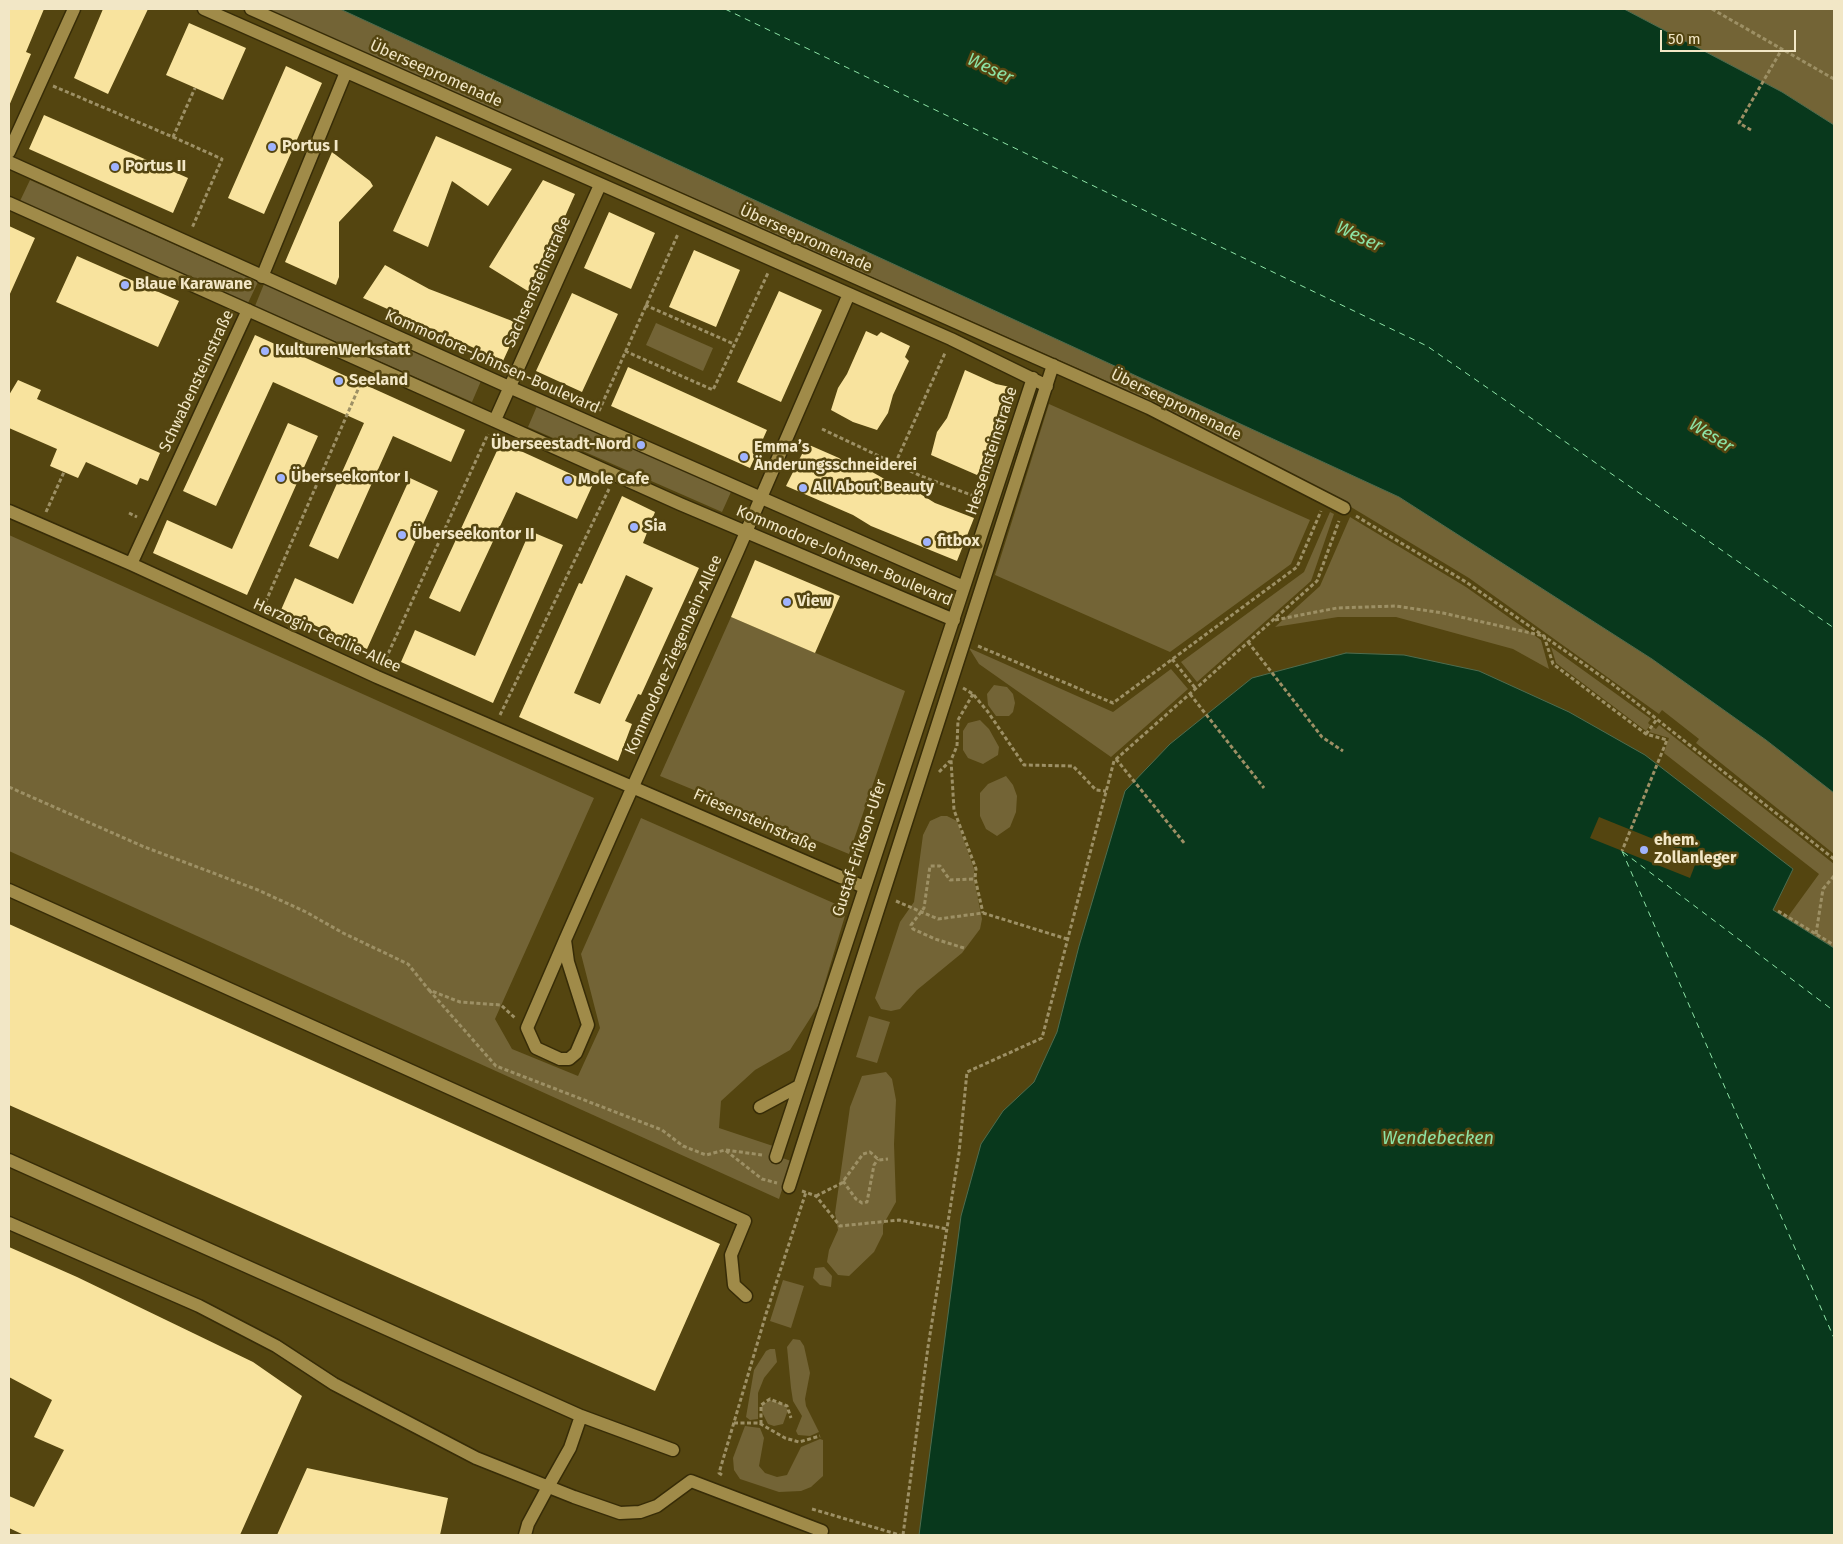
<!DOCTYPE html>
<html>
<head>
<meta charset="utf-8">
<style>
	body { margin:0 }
	#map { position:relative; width:1843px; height:1544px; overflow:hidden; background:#544510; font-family:"Fira Sans",sans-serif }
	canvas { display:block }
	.frame { position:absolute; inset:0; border:10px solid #f2e7c6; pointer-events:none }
	.scale { position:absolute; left:1660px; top:30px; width:136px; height:22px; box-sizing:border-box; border:2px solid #f2e7c6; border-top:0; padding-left:6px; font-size:15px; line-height:18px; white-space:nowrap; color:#f2e7c6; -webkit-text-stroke:4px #544510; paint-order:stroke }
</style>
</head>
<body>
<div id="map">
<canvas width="1843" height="1544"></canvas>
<div class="frame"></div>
<div class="scale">50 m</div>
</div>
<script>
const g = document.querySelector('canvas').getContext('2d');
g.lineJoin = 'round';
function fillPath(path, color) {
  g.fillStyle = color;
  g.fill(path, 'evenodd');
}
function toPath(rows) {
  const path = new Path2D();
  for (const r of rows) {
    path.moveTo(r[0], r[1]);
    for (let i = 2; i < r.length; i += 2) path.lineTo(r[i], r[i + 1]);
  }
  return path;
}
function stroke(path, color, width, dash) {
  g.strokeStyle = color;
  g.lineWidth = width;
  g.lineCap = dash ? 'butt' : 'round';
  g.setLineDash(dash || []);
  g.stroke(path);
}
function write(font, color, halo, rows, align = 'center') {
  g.font = font + ' "Fira Sans",sans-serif';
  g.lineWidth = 5;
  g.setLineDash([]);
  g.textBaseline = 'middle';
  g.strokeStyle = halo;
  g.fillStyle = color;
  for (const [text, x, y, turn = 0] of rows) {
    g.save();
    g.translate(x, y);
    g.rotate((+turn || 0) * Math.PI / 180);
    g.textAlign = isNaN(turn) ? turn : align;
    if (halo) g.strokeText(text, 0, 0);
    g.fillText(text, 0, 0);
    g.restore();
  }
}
const green = toPath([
	[267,9,340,9,1399,497,1652,659,1766,740,1834,793,1834,854,1696,743,1699,739,1662,710,1659,714,1469,578,1336,498,1127,390],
	[1624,9,1834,9,1834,125,1782,92],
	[30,180,258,282,248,303,20,201],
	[264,284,481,381,472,402,255,306],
	[656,323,713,348,703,371,646,345],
	[1049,404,1310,520,1291,564,1170,652,995,575],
	[537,406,731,492,722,512,528,427],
	[1330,512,1334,514,1311,581,1197,682,1181,662,1304,572],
	[1350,517,1466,587,1541,640,1549,669,1513,649,1396,617,1338,617,1275,627,1320,586],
	[9,535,594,798,495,1019,512,1049,578,1076,600,1028,581,954,641,818,847,909,818,1006,790,1050,755,1070,721,1101,719,1128,773,1146,771,1154,791,1161,779,1199,9,851],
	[731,617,905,691,849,854,660,776],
	[1551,647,1651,719,1648,723,1650,725,1646,731,1556,663],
	[969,648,1113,712,1171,669,1188,689,1111,757,979,664],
	[994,685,1007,687,1013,694,1015,703,1013,712,1009,716,996,716,988,705,987,694],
	[980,720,989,729,999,747,998,755,983,764,968,758,963,750,963,731,968,723],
	[1659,725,1834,864,1834,948,1787,918,1819,874,1664,753,1669,738,1649,732,1653,727,1656,729],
	[1006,776,1013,785,1017,796,1016,812,1010,827,997,836,986,829,980,816,980,793,988,784],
	[941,816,947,816,957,821,974,869,975,884,982,919,980,929,962,953,917,990,900,1009,891,1011,881,1009,875,998,900,922,914,902,923,835,930,821],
	[869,1016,890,1022,877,1063,856,1057],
	[886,1072,892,1079,896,1100,894,1144,896,1202,883,1225,883,1234,874,1252,849,1276,838,1275,827,1262,829,1250,838,1230,835,1213,850,1107,862,1076],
	[824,1267,832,1276,831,1287,820,1285,813,1278,815,1268],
	[783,1280,804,1286,791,1328,770,1321],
	[793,1339,800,1340,804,1346,810,1373,805,1399,806,1406,819,1432,810,1436,798,1435,796,1431,802,1416,793,1401,791,1388,787,1347],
	[770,1349,775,1349,777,1362,764,1378,758,1393,758,1419,750,1420,746,1417,754,1370,766,1351],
	[770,1400,783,1404,788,1410,783,1424,774,1426,768,1424,761,1410,762,1405],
	[745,1426,760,1428,764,1438,759,1466,765,1473,777,1477,787,1475,801,1447,820,1439,823,1440,823,1476,811,1487,801,1491,779,1492,740,1479,734,1470,733,1458]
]);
const water = toPath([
	[340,9,1624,9,1782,92,1834,125,1834,793,1766,740,1652,659,1399,497,340,9],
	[1346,653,1404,655,1479,671,1569,712,1645,755,1793,869,1773,910,1834,948,1834,1535,919,1535,961,1216,981,1144,1003,1111,1034,1082,1057,1032,1079,946,1125,791,1170,744,1252,678,1346,653]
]);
const pier = toPath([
	[1599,817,1698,857,1690,878,1590,838]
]);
const ferry = toPath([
	[725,9,1427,346,1834,628],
	[1622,851,1834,1338],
	[1623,852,1834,1011]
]);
const building = toPath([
	[9,9,44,9,26,52,31,54,9,106],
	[103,9,148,9,108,94,74,78],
	[189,23,246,48,223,100,166,75],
	[286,66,322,83,264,214,228,198],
	[44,115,188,178,173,213,29,149],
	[436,136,512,169,488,206,452,181,428,247,393,231],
	[332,152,370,181,373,186,339,222,339,277,336,285,285,262],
	[543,180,575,194,531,293,489,267],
	[609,212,655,233,631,289,584,268],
	[9,226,35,238,9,296],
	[694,250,740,270,716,327,669,307],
	[77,256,179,301,158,347,56,302],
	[385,265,429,289,520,324,503,361,363,298],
	[779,291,822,310,781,402,737,382],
	[572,293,618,314,582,392,536,371],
	[866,331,877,336,881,332,910,346,905,357,909,361,893,395,888,413,877,430,853,422,831,410,838,388,847,374],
	[255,335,465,430,451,462,393,436,338,559,309,546,364,423,273,382,216,506,183,491],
	[628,367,767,430,750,468,611,406],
	[965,370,996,384,1015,388,999,431,994,437,988,456,977,475,931,455,937,432,947,418],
	[18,380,41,390,37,399,160,453,148,481,140,478,137,485,86,462,78,478,50,466,57,449,9,428,9,395],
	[288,423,318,436,247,595,153,553,167,520,232,549],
	[501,442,593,484,577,519,516,492,460,612,429,598],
	[807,444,839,458,844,462,865,468,897,486,917,492,935,503,974,518,957,561,871,526,853,515,786,486],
	[410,478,438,491,367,649,281,610,295,578,353,604],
	[622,496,655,512,643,543,699,568,641,695,638,694,625,721,632,724,618,761,519,717,579,583,582,584],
	[626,575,653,588,600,704,574,693],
	[530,531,563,545,493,703,401,662,415,630,475,656],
	[755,560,840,596,815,653,731,617],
	[9,924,720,1244,655,1391,9,1105],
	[9,1247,77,1277,253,1362,302,1396,240,1535,24,1535,9,1528,9,1496,34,1507,64,1450,34,1437,52,1400,9,1377],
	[307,1468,448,1498,440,1535,277,1535]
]);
const path = toPath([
	[1712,9,1834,79],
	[53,86,173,137,195,88],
	[1751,130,1739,123,1782,49],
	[173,137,222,159,192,228],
	[645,305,734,344],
	[625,351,713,390,768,273],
	[599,411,678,234],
	[822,429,921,476,979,498],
	[895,464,945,353],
	[46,512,64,472],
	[129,513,137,517],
	[1356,516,1466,582,1611,683,1834,859],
	[263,608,363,378],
	[1275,620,1337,608,1396,606,1443,613,1544,636,1553,664,1646,734,1667,740,1622,851],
	[1248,642,1322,737,1343,751],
	[978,646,1113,703,1297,567,1321,511],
	[1172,659,1196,689],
	[383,665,488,434],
	[963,688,973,694,988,712,1024,765,1073,766,1096,790,1106,791],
	[973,694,958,720,957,746,951,760,954,810,976,869,975,878,983,913],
	[1190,694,1264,788],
	[500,715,609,489],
	[1646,734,1657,719],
	[1116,759,1185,844],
	[939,772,950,761],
	[9,787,142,846,258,890,306,912,343,933,408,964,429,990,460,1002,501,1005,515,1018],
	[896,901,938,919,983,913,1067,939],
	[1778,911,1834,945],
	[1816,934,1823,889,1834,876],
	[964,948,935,939,913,929,911,925,924,908,930,866,940,866,950,880,975,879],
	[429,990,496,1066,662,1130,683,1146,706,1155,725,1150,762,1179,777,1183],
	[726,1150,762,1155],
	[843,1181,856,1199,862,1203,867,1202,874,1165,878,1159],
	[802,1191,816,1196,840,1226,899,1220,947,1229],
	[816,1196,842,1183,863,1154,870,1152,879,1160,888,1159],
	[734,1423,759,1423,785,1438,799,1442,820,1436],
	[761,1424,761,1405,770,1399,787,1406,791,1418],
	[722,1475,719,1473,766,1314,806,1192],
	[812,1509,900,1535],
	[903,1535,928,1347,959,1153,967,1072,1042,1038,1114,761,1317,581,1339,521]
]);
const minor = toPath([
	[204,9,951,339,1047,386],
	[251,9,1149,408,1344,508],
	[9,152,74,9],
	[9,162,509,387,964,587],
	[9,203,680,504,954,620],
	[262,277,346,72],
	[495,420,600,185],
	[9,511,131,564,377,677,864,887],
	[131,564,248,310],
	[9,890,745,1221,731,1255,734,1285,746,1296],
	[565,940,568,962,588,1025,576,1053,569,1059,560,1059,536,1048,527,1028,565,940,622,811,737,553,849,294],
	[760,1107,799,1086],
	[776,1157,1033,378],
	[9,1160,581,1416,673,1450],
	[789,1187,1053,365],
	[9,1223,199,1306,276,1346,334,1384,476,1458,574,1497,620,1513,640,1512,657,1506,691,1481,822,1531],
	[525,1535,528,1524,548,1487,570,1448,581,1416]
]);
const markers = [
	[272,147,5,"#a0b3fd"],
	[115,167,5,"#a0b3fd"],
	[125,285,5,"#a0b3fd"],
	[265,351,5,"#a0b3fd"],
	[339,381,5,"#a0b3fd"],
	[641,445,5,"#a0b3fd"],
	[744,457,5,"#a0b3fd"],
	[281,478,5,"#a0b3fd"],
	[568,480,5,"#a0b3fd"],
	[803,488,5,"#a0b3fd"],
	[634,527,5,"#a0b3fd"],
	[402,535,5,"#a0b3fd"],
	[927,542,5,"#a0b3fd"],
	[787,602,5,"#a0b3fd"],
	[1644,850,5,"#a0b3fd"]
];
const streetNames = [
	["Überseepromenade",436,74,24],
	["Überseepromenade",806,239,24],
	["Sachsensteinstraße",538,282,-66],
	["Kommodore-Johnsen-Boulevard",492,362,24],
	["Schwabensteinstraße",197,381,-65],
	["Überseepromenade",1176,405,26],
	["Hessensteinstraße",992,451,-72],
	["Kommodore-Johnsen-Boulevard",844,556,23],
	["Herzogin-Cecilie-Allee",327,636,24],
	["Kommodore-Ziegenbein-Allee",674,655,-66],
	["Friesensteinstraße",755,821,24],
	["Gustaf-Erikson-Ufer",860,848,-72]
];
const poiNames = [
	["Portus I",282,147],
	["Portus II",125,167],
	["Blaue Karawane",135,285],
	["KulturenWerkstatt",275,351],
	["Seeland",349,381],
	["Überseestadt-Nord",631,445,"right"],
	["Emma’s",754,448],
	["Änderungsschneiderei",754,466],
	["Überseekontor I",291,478],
	["Mole Cafe",578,480],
	["All About Beauty",813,488],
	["Sia",644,527],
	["Überseekontor II",412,535],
	["fitbox",937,542],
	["View",797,602],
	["ehem.",1654,841],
	["Zollanleger",1654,859]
];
const waterNames = [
	["Weser",990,69,25],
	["Weser",1359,237,25],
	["Weser",1711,436,32],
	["Wendebecken",1438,1139]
];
fillPath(green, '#736436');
fillPath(water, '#08381c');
stroke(water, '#4e6c4f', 1);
fillPath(pier, '#544510');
stroke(ferry, '#8de3a6', 1, [6, 5]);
fillPath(building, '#f8e39e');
stroke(minor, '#372c07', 15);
stroke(path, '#9d9065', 3, [4, 2.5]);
stroke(minor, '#a08b49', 12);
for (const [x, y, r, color] of markers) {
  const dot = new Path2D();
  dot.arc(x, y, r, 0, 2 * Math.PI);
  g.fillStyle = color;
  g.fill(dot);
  stroke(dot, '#544510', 2);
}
write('16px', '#f2e7c6', '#544510', streetNames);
write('bold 16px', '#f2e7c6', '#544510', poiNames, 'left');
write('italic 18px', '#8de3a6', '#544510', waterNames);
</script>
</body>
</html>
